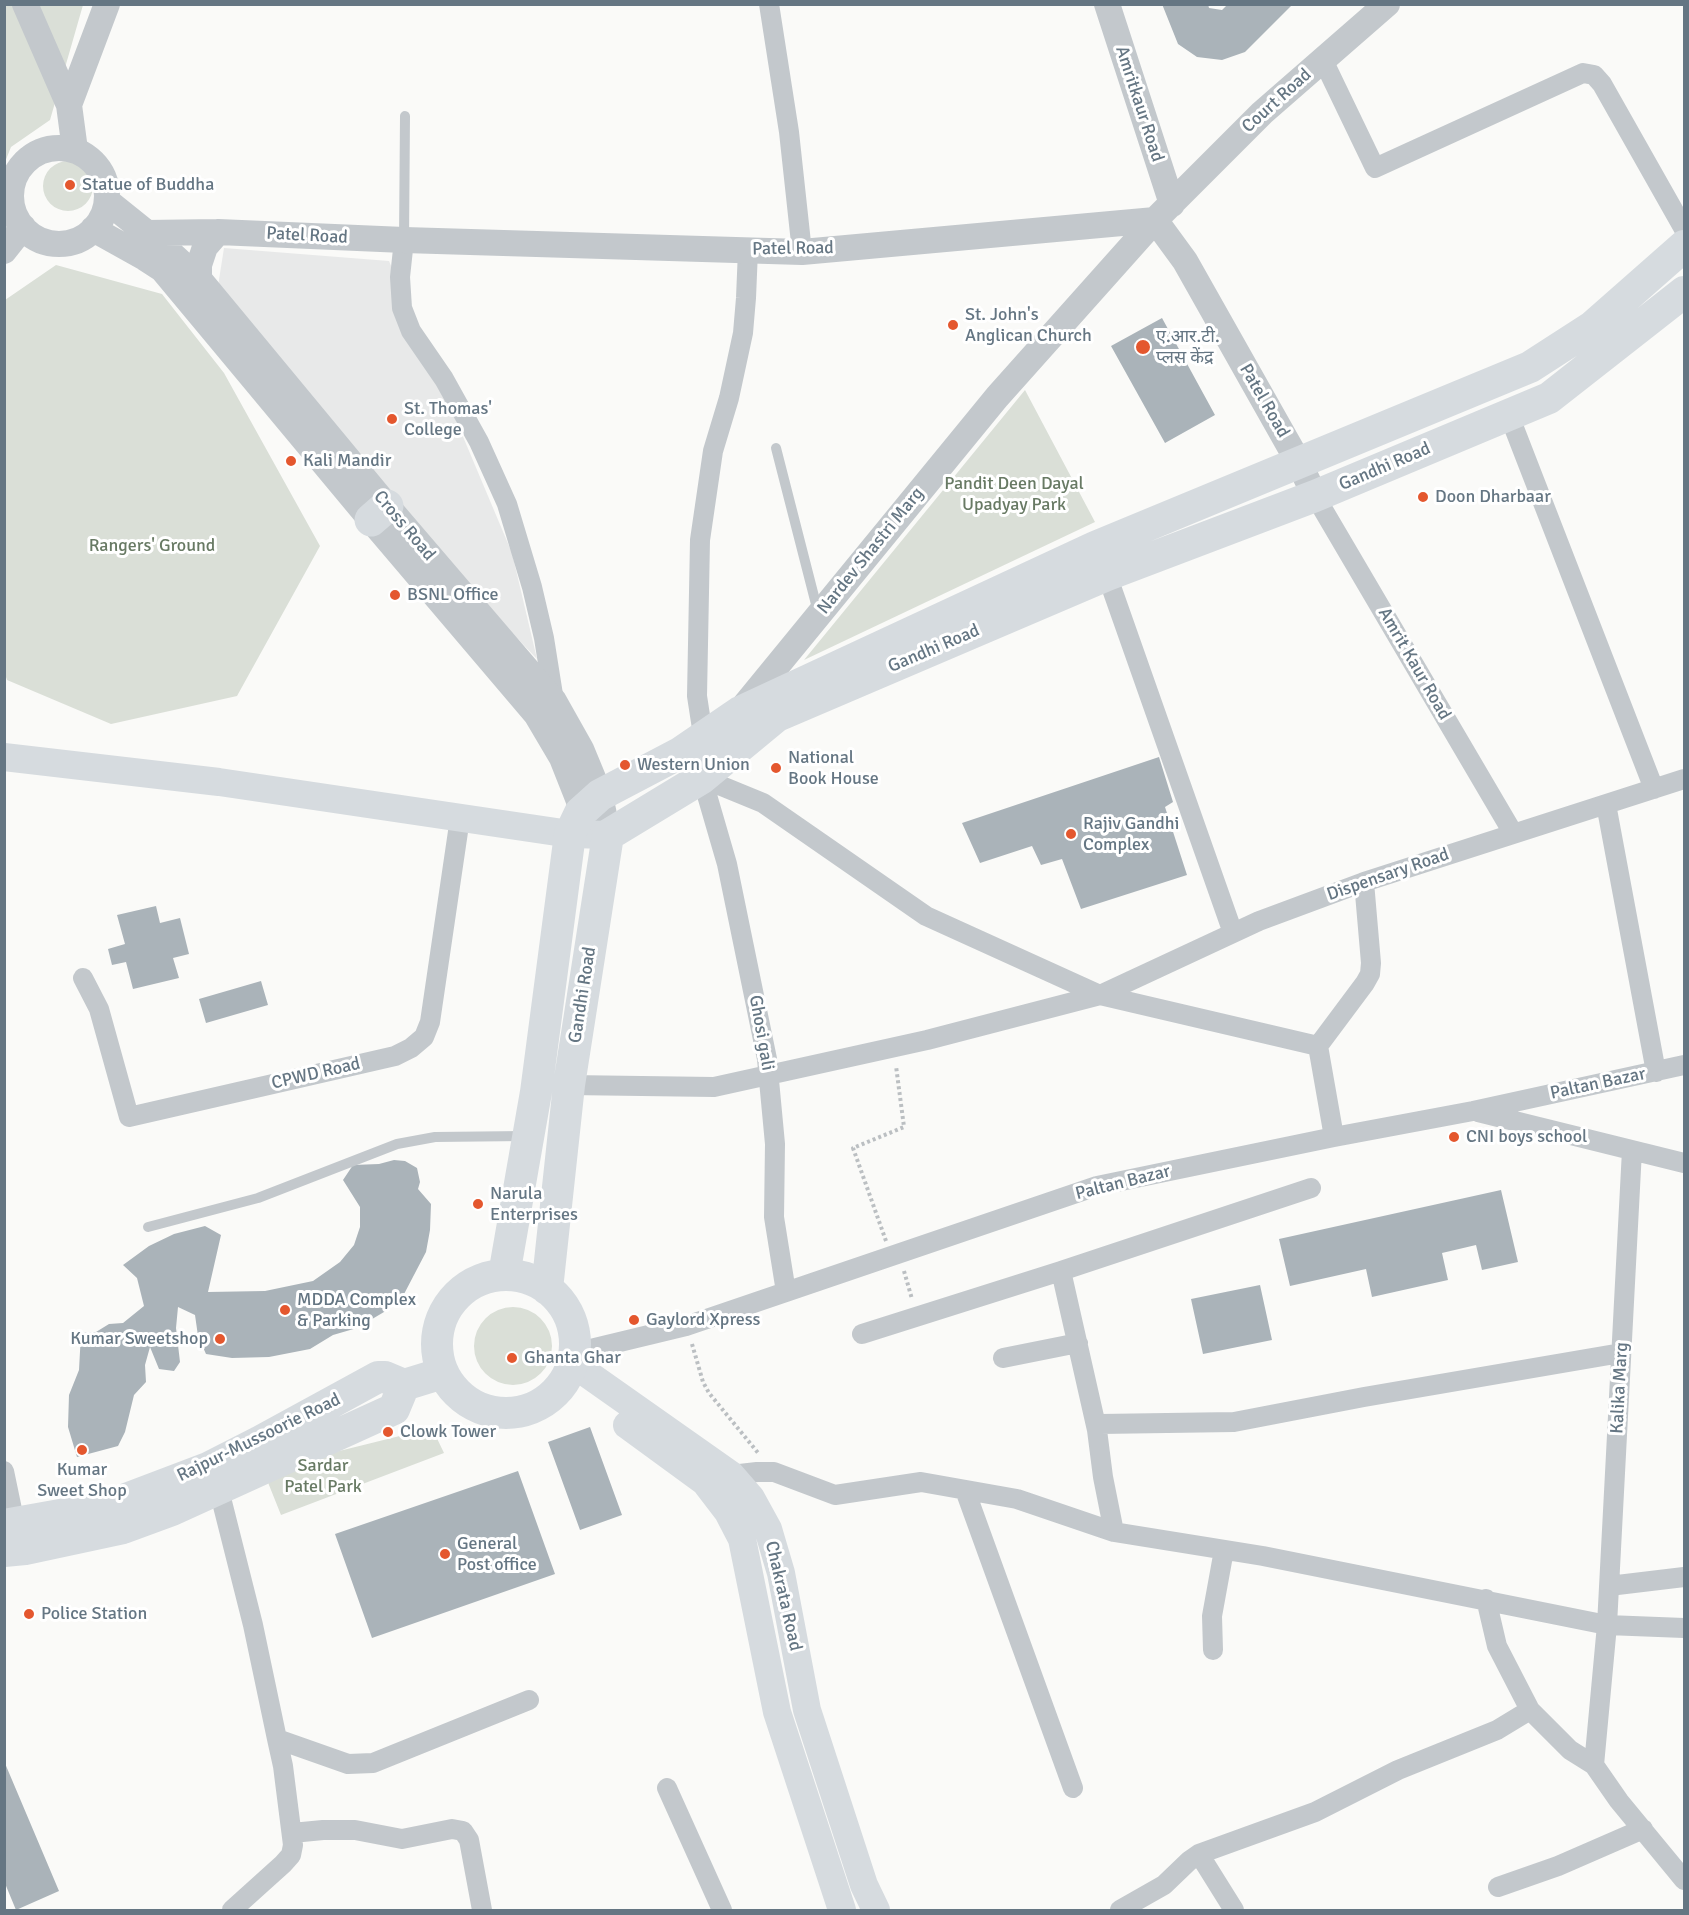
<!DOCTYPE html>
<html>
<head>
<meta charset="utf-8">
<style>
	body { margin:0 }
	#map { position:relative; width:1689px; height:1915px; overflow:hidden; background:#fafaf8; font-family:Signika,sans-serif }
	canvas { display:block }
	.frame { position:absolute; inset:0; border:6px solid #657683; pointer-events:none }
</style>
</head>
<body>
<div id="map">
<canvas width="1689" height="1915"></canvas>
<div class="frame"></div>
</div>
<script>
const g = document.querySelector('canvas').getContext('2d');
g.lineJoin = 'round';
function fillPath(path, color) {
  g.fillStyle = color;
  g.fill(path, 'evenodd');
}
function toPath(rows) {
  const path = new Path2D();
  for (const r of rows) {
    if (r.length === 3) {
      path.moveTo(r[0] + r[2], r[1]);
      path.arc(r[0], r[1], r[2], 0, 2 * Math.PI);
      continue;
    }
    path.moveTo(r[0], r[1]);
    for (let i = 2; i < r.length; i += 2) path.lineTo(r[i], r[i + 1]);
  }
  return path;
}
function stroke(path, color, width, dash) {
  g.strokeStyle = color;
  g.lineWidth = width;
  g.lineCap = dash ? 'butt' : 'round';
  g.setLineDash(dash || []);
  g.stroke(path);
}
function write(font, color, halo, rows, align = 'center') {
  g.font = font + ' Signika,"Noto Sans Devanagari",sans-serif';
  g.lineWidth = 6;
  g.setLineDash([]);
  g.textBaseline = 'middle';
  g.strokeStyle = halo;
  g.fillStyle = color;
  for (const [text, x, y, turn = 0] of rows) {
    g.save();
    g.translate(x, y);
    g.rotate((+turn || 0) * Math.PI / 180);
    g.textAlign = isNaN(turn) ? turn : align;
    if (halo) g.strokeText(text, 0, 0);
    g.fillText(text, 0, 0);
    g.restore();
  }
}
const built = toPath([
	[224,248,389,261,512,553,537,659,477,596,218,286]
]);
const green = toPath([
	[5,5,83,5,50,120,11,147,5,162],
	[68,186,25],
	[56,265,162,294,224,373,320,546,237,696,111,724,7,680,5,674,5,300],
	[1025,390,1095,522,804,660],
	[513,1346,39],
	[432,1428,444,1453,281,1515,267,1480,319,1456]
]);
const building = toPath([
	[1162,4,1208,4,1209,8,1222,10,1228,4,1293,4,1245,52,1222,60,1197,57,1178,44],
	[1162,318,1215,415,1165,443,1111,346],
	[1159,757,1173,802,1165,807,1187,875,1081,909,1062,859,1041,865,1032,846,980,863,962,823],
	[156,906,160,923,180,918,189,954,173,958,179,978,133,989,126,962,112,965,108,949,125,944,117,915],
	[261,981,268,1005,206,1023,199,999],
	[394,1160,405,1161,417,1168,420,1182,418,1189,431,1204,430,1230,426,1252,403,1296,384,1312,357,1328,333,1335,310,1349,269,1357,232,1358,206,1354,198,1336,195,1315,178,1307,176,1328,180,1362,174,1371,159,1369,150,1347,145,1365,146,1382,134,1395,125,1432,118,1446,77,1457,68,1427,69,1395,79,1370,81,1333,96,1332,109,1324,123,1323,144,1306,137,1278,123,1265,149,1246,174,1234,205,1226,221,1235,208,1292,265,1291,313,1281,340,1262,354,1245,360,1227,360,1207,343,1180,353,1165,379,1164],
	[1501,1190,1518,1262,1482,1270,1476,1245,1442,1253,1448,1280,1372,1297,1366,1269,1290,1286,1279,1239],
	[1260,1285,1272,1340,1203,1354,1191,1299],
	[590,1427,622,1515,580,1530,548,1442],
	[518,1471,555,1574,372,1638,335,1534],
	[4,1761,59,1891,16,1910,4,1881]
]);
const path = toPath([
	[886,1241,853,1148,904,1127,896,1066],
	[904,1271,912,1299],
	[692,1344,703,1382,709,1393,759,1454]
]);
const service = toPath([
	[404,240,405,116],
	[776,448,818,612],
	[148,1227,258,1198,397,1144,435,1137,525,1136]
]);
const minor = toPath([
	[769,4,789,132,802,252],
	[1323,60,1375,168,1583,73,1594,75,1602,84,1684,229],
	[404,240,400,277,402,308,411,331,444,379,479,442,507,504,532,587,544,638,554,701],
	[1509,415,1654,789],
	[1315,496,1513,833],
	[1107,575,1233,933],
	[703,735,697,696,700,540,713,451,729,398,743,333,746,298,748,250],
	[702,778,763,803,926,916,1100,995,1318,1046,1334,1137],
	[702,778,727,864,767,1059,775,1144,774,1217,786,1292],
	[1606,804,1656,1072],
	[83,978,99,1009,129,1117,395,1056,411,1048,424,1037,430,1022,460,818],
	[1318,1046,1365,983,1370,974,1371,963,1364,882],
	[569,1085,714,1087,927,1040,1100,995,1259,921,1364,882,1684,779],
	[1478,1112,1684,1163],
	[1632,1150,1607,1625,1594,1765,1619,1801,1684,1880],
	[862,1334,1061,1271],
	[574,1353,686,1326,1097,1186,1334,1137,1473,1111,1684,1065],
	[1003,1358,1078,1343],
	[1097,1430,1061,1271,1311,1188],
	[4,1471,15,1524],
	[731,1475,757,1472,774,1472,835,1495,921,1482,1017,1499,1114,1532,1263,1556,1607,1625,1684,1628],
	[219,1490,253,1625,277,1739,283,1766,293,1845,291,1855,283,1864,232,1910],
	[965,1490,1073,1788],
	[1114,1532,1103,1477,1097,1430,1097,1426,1100,1424,1234,1422,1364,1397,1621,1353],
	[1609,1586,1684,1577],
	[1486,1599,1497,1646,1530,1710,1570,1750,1594,1765],
	[1213,1650,1212,1616,1224,1550],
	[277,1739,348,1764,373,1763,529,1700],
	[667,1788,722,1910],
	[292,1833,323,1830,355,1830,402,1839,452,1829,463,1831,469,1840,482,1910],
	[1199,1854,1234,1910],
	[1498,1887,1558,1866,1643,1829],
	[1120,1910,1164,1885,1189,1861,1199,1854,1315,1812,1398,1770,1497,1730,1530,1710]
]);
const tertiary = toPath([
	[25,4,69,105],
	[1107,4,1172,204],
	[59,196,48],
	[75,150,69,105,107,4],
	[107,201,163,246,199,279,387,506,554,701,581,749,600,795,608,835],
	[93,229,145,258,162,269,371,520,536,714,562,758,579,801,580,813],
	[146,233,218,232,404,240,802,252,1155,220,1185,261,1299,463,1315,496],
	[4,251,23,227],
	[199,279,199,265,205,247,218,232],
	[740,711,997,397,1155,220,1262,113,1387,4]
]);
const secondary = toPath([
	[4,757,219,782,570,834,608,835],
	[572,1363,731,1475,751,1498,768,1529,781,1573,807,1710,864,1885,876,1910],
	[627,1425,705,1482,728,1512,742,1539,777,1712,842,1910]
]);
const primary = toPath([
	[504,1275,536,1092,570,834,580,813,600,795,680,753,740,712,1095,547,1530,367,1592,327,1684,246],
	[506,1344,69],
	[547,1289,569,1085,608,835,702,778,777,716,1107,575,1315,496,1549,398,1684,292],
	[4,1525,105,1507,208,1468,259,1442,378,1377,385,1377,404,1385,443,1373],
	[4,1551,25,1549,123,1528,172,1510,394,1409,404,1385]
]);
const trunk = toPath([
	[371,520,387,506]
]);
const markers = [
	[70,185,6,"#e4572e"],
	[953,325,6,"#e4572e"],
	[1143,347,8,"#e4572e"],
	[392,419,6,"#e4572e"],
	[291,461,6,"#e4572e"],
	[1423,497,6,"#e4572e"],
	[395,595,6,"#e4572e"],
	[625,765,6,"#e4572e"],
	[776,768,6,"#e4572e"],
	[1071,834,6,"#e4572e"],
	[1454,1137,6,"#e4572e"],
	[478,1204,6,"#e4572e"],
	[285,1310,6,"#e4572e"],
	[634,1320,6,"#e4572e"],
	[220,1339,6,"#e4572e"],
	[512,1358,6,"#e4572e"],
	[388,1432,6,"#e4572e"],
	[82,1450,6,"#e4572e"],
	[445,1554,6,"#e4572e"],
	[29,1614,6,"#e4572e"]
];
const streetNames = [
	["Court Road",1277,101,-42],
	["Amritkaur Road",1139,104,72],
	["Patel Road",307,236,3],
	["Patel Road",793,249,-1],
	["Patel Road",1264,401,60],
	["Gandhi Road",1385,467,-23],
	["Cross Road",404,526,50],
	["Nardev Shastri Marg",871,551,-51],
	["Gandhi Road",934,649,-23],
	["Amrit Kaur Road",1414,664,60],
	["Dispensary Road",1388,875,-19],
	["Gandhi Road",583,995,-81],
	["Ghosi gali",761,1033,80],
	["CPWD Road",316,1074,-13],
	["Paltan Bazar",1598,1084,-12],
	["Paltan Bazar",1123,1183,-14],
	["Kalika Marg",1620,1388,-87],
	["Rajpur-Mussoorie Road",259,1438,-26],
	["Chakrata Road",783,1596,77]
];
const poiNames = [
	["Statue of Buddha",82,185],
	["St. John's",965,315],
	["Anglican Church",965,336],
	["ए.आर.टी.",1156,337],
	["प्लस केंद्र",1156,358],
	["St. Thomas'",404,409],
	["College",404,430],
	["Kali Mandir",303,461],
	["Doon Dharbaar",1435,497],
	["BSNL Office",407,595],
	["National",788,758],
	["Book House",788,779],
	["Western Union",637,765],
	["Rajiv Gandhi",1083,824],
	["Complex",1083,845],
	["CNI boys school",1466,1137],
	["Narula",490,1194],
	["Enterprises",490,1215],
	["MDDA Complex",297,1300],
	["& Parking",297,1321],
	["Gaylord Xpress",646,1320],
	["Kumar Sweetshop",208,1339,"right"],
	["Ghanta Ghar",524,1358],
	["Clowk Tower",400,1432],
	["Kumar",82,1470,"center"],
	["Sweet Shop",82,1491,"center"],
	["General",457,1544],
	["Post office",457,1565],
	["Police Station",41,1614]
];
const parkNames = [
	["Pandit Deen Dayal",1014,484],
	["Upadyay Park",1014,505],
	["Rangers' Ground",152,546],
	["Sardar",323,1466],
	["Patel Park",323,1487]
];
fillPath(built, '#e8e9e9');
fillPath(green, '#dadfd7');
fillPath(building, '#aab3b9');
stroke(path, '#bbbfc2', 4, [3, 3]);
stroke(service, '#c3c8cc', 10);
stroke(minor, '#c3c8cc', 20);
stroke(tertiary, '#c3c8cc', 26);
stroke(secondary, '#d6dbdf', 28);
stroke(primary, '#d6dbdf', 32);
stroke(trunk, '#d6dbdf', 33);
for (const [x, y, r, color] of markers) {
  const dot = new Path2D();
  dot.arc(x, y, r, 0, 2 * Math.PI);
  g.fillStyle = color;
  g.fill(dot);
  stroke(dot, '#fff', 2);
}
write('18px', '#657683', '#fff', streetNames);
write('18px', '#657683', '#fff', poiNames, 'left');
write('18px', '#687a64', '#fff', parkNames);
</script>
</body>
</html>
